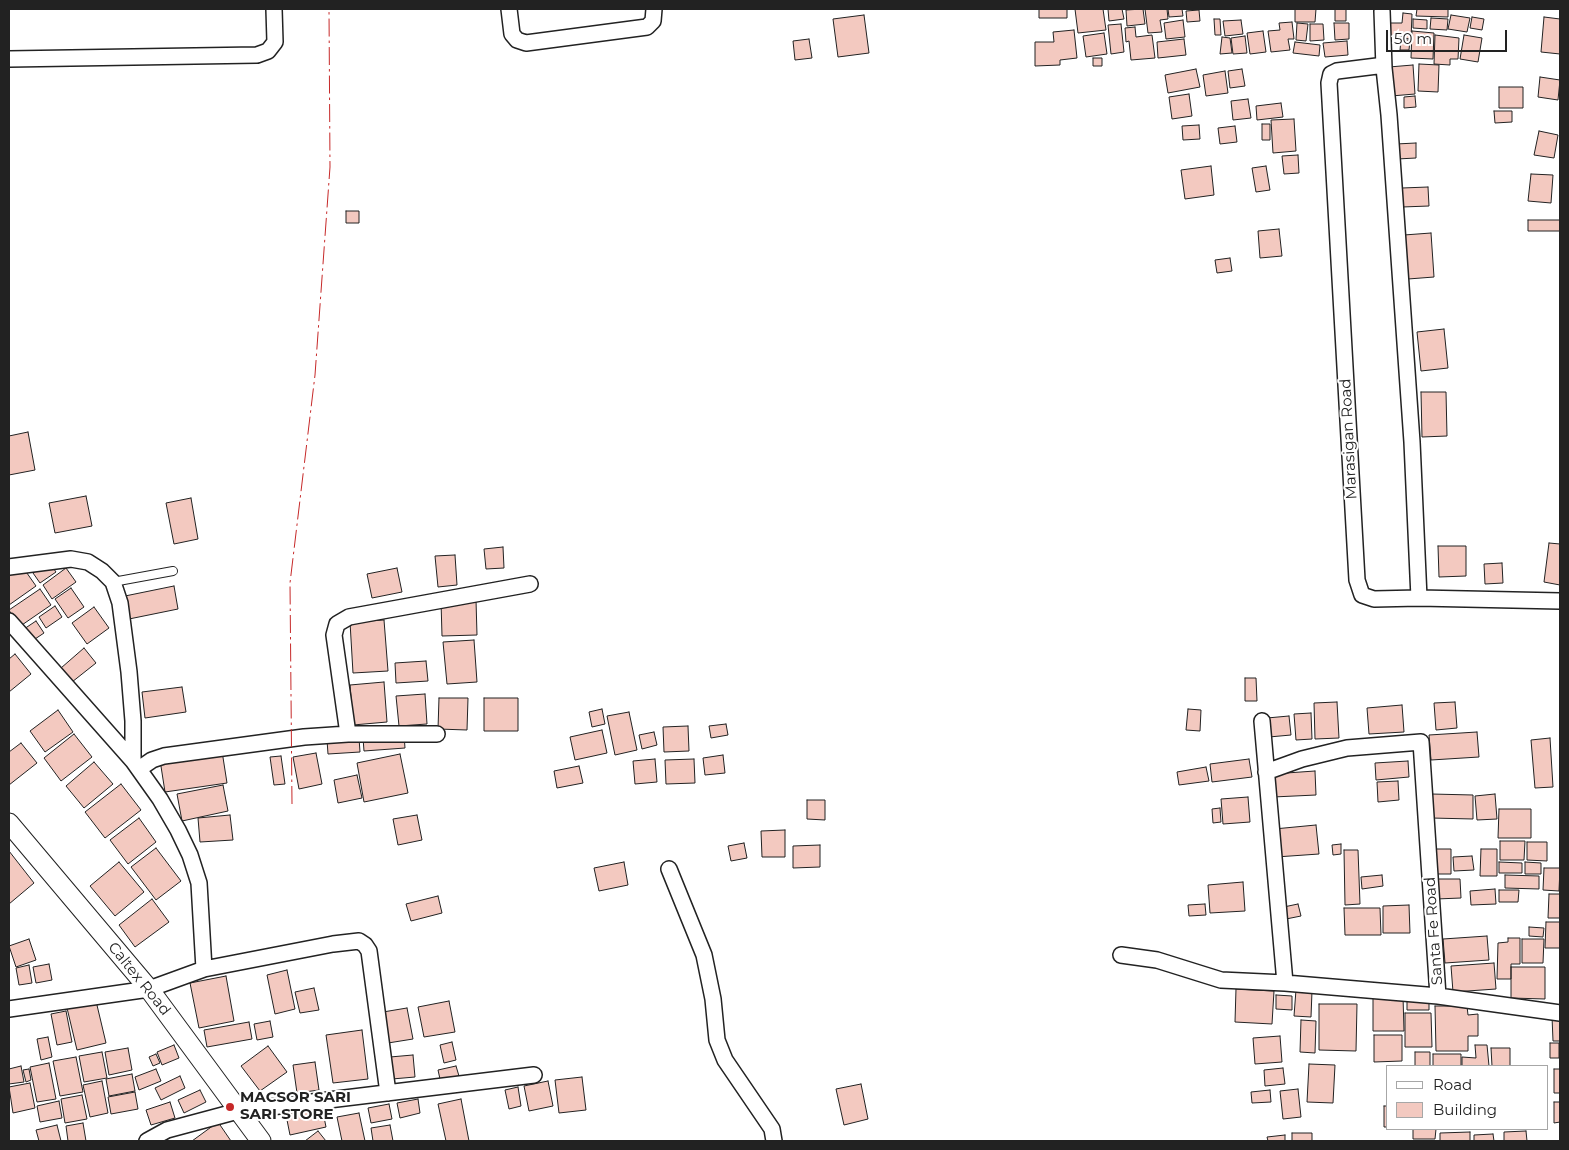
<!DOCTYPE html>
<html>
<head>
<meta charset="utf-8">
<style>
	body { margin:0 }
	#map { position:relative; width:1569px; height:1150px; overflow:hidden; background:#fff; font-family:Montserrat,sans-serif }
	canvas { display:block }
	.frame { position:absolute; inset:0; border:10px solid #222; pointer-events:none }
	.legend { position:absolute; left:1386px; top:1065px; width:162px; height:65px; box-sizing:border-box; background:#fff; border:1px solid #a7a7a7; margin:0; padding:6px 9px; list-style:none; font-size:15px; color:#222 }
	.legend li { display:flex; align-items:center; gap:10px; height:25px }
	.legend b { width:25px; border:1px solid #a7a7a7 }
	.scale { position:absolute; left:1386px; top:30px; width:121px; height:22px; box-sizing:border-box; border:2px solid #222; border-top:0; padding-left:6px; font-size:15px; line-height:18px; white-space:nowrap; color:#222; -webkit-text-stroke:4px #fff; paint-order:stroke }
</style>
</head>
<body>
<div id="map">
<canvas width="1569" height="1150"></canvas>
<div class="frame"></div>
<ul class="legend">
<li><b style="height:6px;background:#fff"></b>Road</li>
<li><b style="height:14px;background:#f3c9c0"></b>Building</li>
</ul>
<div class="scale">50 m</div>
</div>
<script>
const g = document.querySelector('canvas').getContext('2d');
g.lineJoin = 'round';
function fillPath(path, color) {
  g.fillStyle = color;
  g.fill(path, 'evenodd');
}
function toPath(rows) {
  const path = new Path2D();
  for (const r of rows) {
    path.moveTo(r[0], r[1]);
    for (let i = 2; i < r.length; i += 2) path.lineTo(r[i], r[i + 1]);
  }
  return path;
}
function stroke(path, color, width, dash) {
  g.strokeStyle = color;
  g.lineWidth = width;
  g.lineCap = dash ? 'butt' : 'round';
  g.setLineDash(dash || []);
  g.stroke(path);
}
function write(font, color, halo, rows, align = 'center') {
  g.font = font + ' Montserrat,sans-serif';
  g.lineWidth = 4;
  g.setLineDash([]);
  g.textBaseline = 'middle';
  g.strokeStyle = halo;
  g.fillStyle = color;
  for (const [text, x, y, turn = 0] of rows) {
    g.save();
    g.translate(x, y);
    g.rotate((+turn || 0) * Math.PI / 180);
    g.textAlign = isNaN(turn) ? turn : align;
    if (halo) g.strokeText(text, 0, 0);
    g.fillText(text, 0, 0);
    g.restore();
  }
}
const building = toPath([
	[1039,9,1067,9,1067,18,1039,18,1039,9],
	[1075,9,1103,9,1106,30,1078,33,1075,9],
	[1108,9,1122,9,1124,19,1109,21,1108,9],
	[1143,9,1145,24,1127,26,1126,10,1143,9],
	[1145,9,1167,9,1168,19,1160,20,1162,32,1148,33,1145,9],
	[1168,9,1182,9,1183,16,1169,17,1168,9],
	[1295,9,1316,9,1315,22,1295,22,1295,9],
	[1335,9,1346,9,1346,21,1335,21,1335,9],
	[1417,9,1448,9,1448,17,1416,16,1417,9],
	[1199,10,1200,21,1187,22,1186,11,1199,10],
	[1403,13,1412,14,1411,39,1401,38,1402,36,1386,35,1386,23,1402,23,1403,13],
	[864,15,869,53,838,57,833,19,864,15],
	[1451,15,1470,18,1467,32,1448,29,1451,15],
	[1472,17,1484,19,1482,30,1470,28,1472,17],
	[1544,17,1560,19,1560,54,1541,52,1544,17],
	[1431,18,1448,19,1447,30,1430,29,1431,18],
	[1214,19,1220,19,1221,35,1215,35,1214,19],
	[1413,19,1427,20,1427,29,1413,28,1413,19],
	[1183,20,1185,37,1166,39,1164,23,1183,20],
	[1241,20,1243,34,1225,36,1223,21,1241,20],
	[1292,22,1294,39,1288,39,1290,50,1271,52,1268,31,1280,30,1279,23,1292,22],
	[1297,23,1308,24,1306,41,1296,40,1297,23],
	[1334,23,1349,23,1349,39,1335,40,1334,23],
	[1121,24,1124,52,1111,54,1108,25,1121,24],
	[1310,24,1323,24,1324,40,1310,41,1310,24],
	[1135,27,1136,37,1152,35,1155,58,1131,60,1129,41,1126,42,1125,28,1135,27],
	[1074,30,1077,58,1060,60,1060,65,1035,66,1035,42,1054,42,1053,32,1074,30],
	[1263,31,1266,52,1250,54,1247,33,1263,31],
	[1412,31,1434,33,1433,59,1411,58,1412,31],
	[1104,33,1107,54,1086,57,1083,36,1104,33],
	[1435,35,1459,38,1458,59,1450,59,1450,65,1434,64,1435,35],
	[1464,35,1482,38,1478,62,1460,59,1464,35],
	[1245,36,1247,53,1233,54,1231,38,1245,36],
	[1222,37,1230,38,1232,53,1220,54,1222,37],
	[809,39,812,58,795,60,793,41,809,39],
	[1184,39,1186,55,1158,58,1157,42,1184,39],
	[1401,40,1410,40,1409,50,1400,50,1401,40],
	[1347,41,1348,55,1325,57,1323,43,1347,41],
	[1295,42,1320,45,1319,56,1293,53,1295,42],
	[1093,58,1102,58,1102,66,1093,66,1093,58],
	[1419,64,1439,65,1438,92,1418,91,1419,64],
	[1413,65,1415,94,1391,96,1389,67,1413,65],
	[1196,69,1200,87,1168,93,1165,75,1196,69],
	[1242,69,1245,86,1230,88,1228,71,1242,69],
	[1225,71,1228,93,1206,96,1203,75,1225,71],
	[1540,77,1560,80,1558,100,1538,97,1540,77],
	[1499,87,1523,87,1523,108,1499,108,1499,87],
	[1189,94,1192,116,1172,119,1169,97,1189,94],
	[1415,96,1416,107,1404,108,1404,97,1415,96],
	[1248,99,1251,118,1233,120,1231,101,1248,99],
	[1281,103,1283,117,1257,120,1256,106,1281,103],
	[1494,111,1512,111,1512,122,1495,123,1494,111],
	[1294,119,1296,151,1273,153,1271,120,1294,119],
	[1262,124,1270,124,1270,140,1262,140,1262,124],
	[1199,125,1200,139,1183,140,1182,126,1199,125],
	[1235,126,1237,142,1220,144,1218,128,1235,126],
	[1539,131,1558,135,1554,158,1534,155,1539,131],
	[1416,143,1416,158,1397,159,1396,144,1416,143],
	[1298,155,1299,173,1284,174,1282,156,1298,155],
	[1211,166,1214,195,1185,199,1181,170,1211,166],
	[1266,166,1270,190,1256,192,1252,168,1266,166],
	[1531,174,1553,175,1551,203,1528,201,1531,174],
	[1428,187,1429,206,1402,207,1402,188,1428,187],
	[346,211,359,211,359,223,346,223,346,211],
	[1528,220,1560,220,1560,231,1528,231,1528,220],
	[1279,229,1282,256,1260,258,1258,231,1279,229],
	[1431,233,1434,277,1408,279,1404,235,1431,233],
	[1230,258,1232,271,1217,273,1215,260,1230,258],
	[1444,329,1448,368,1421,371,1417,332,1444,329],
	[1421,392,1446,392,1447,436,1422,437,1421,392],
	[28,432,35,470,9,475,9,436,28,432],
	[86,496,92,526,55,533,49,503,86,496],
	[191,498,198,539,174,544,166,503,191,498],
	[1549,543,1560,544,1560,585,1544,582,1549,543],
	[1438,546,1466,546,1466,576,1439,577,1438,546],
	[503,547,504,568,486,569,484,549,503,547],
	[455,555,457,585,438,587,435,556,455,555],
	[49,562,56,572,40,583,33,573,49,562],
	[1502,563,1503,583,1485,584,1484,564,1502,563],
	[22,566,36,586,9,605,9,575,22,566],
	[66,568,76,582,52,599,43,585,66,568],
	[397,568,402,592,372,598,367,574,397,568],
	[174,586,178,609,129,619,125,596,174,586],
	[71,588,84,607,68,618,55,599,71,588],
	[40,589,51,605,19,627,9,610,40,589],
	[476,600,477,635,442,636,441,601,476,600],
	[55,606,62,617,46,628,39,617,55,606],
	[94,607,109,628,87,644,72,623,94,607],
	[384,620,388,671,353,673,350,622,384,620],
	[36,621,44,633,29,643,21,631,36,621],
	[474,640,477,682,447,684,443,642,474,640],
	[84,648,96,663,72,682,61,668,84,648],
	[15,654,31,674,9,692,9,659,15,654],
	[426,661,428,681,396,683,395,663,426,661],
	[1245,678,1256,678,1257,701,1245,701,1245,678],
	[384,682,387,722,353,725,350,685,384,682],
	[182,687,186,712,145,718,142,692,182,687],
	[425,694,427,724,399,726,396,696,425,694],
	[439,698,468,698,467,730,438,729,439,698],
	[484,698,518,698,518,731,484,731,484,698],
	[1337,702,1339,738,1315,739,1314,703,1337,702],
	[1455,702,1457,728,1436,730,1434,703,1455,702],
	[1402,705,1404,732,1369,734,1367,708,1402,705],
	[602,709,605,724,592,727,589,712,602,709],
	[1188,709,1201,710,1200,731,1186,730,1188,709],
	[58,710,73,732,45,752,30,731,58,710],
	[629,712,637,750,615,755,607,716,629,712],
	[1311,713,1312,739,1296,740,1294,714,1311,713],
	[1289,716,1291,735,1269,737,1267,718,1289,716],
	[726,724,728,735,711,738,709,726,726,724],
	[688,726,689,751,664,752,663,727,688,726],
	[602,730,607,753,575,760,570,737,602,730],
	[654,732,657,745,642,749,639,735,654,732],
	[1477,732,1479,757,1431,760,1429,735,1477,732],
	[74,734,92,757,61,781,44,758,74,734],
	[404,735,405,748,364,751,363,738,404,735],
	[359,738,360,752,328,754,327,740,359,738],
	[1550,738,1553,787,1535,788,1531,740,1550,738],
	[21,743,37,763,9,785,9,752,21,743],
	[222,751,227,783,165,792,160,760,222,751],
	[316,753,322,784,299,789,293,757,316,753],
	[400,754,408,793,364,802,357,763,400,754],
	[723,755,725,773,705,775,703,758,723,755],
	[281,756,285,784,274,785,270,757,281,756],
	[655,759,657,782,635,784,633,761,655,759],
	[694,759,695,783,666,784,665,760,694,759],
	[1249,759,1252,777,1212,782,1210,764,1249,759],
	[1408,761,1409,777,1376,780,1375,763,1408,761],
	[94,762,113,784,84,808,66,786,94,762],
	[579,766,583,783,557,788,554,771,579,766],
	[1206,767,1209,781,1179,785,1177,772,1206,767],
	[1315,771,1316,795,1273,797,1272,774,1315,771],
	[357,775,362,798,338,803,334,780,357,775],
	[1398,781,1399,800,1378,802,1377,782,1398,781],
	[121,784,141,810,105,838,85,812,121,784],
	[223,785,228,811,182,821,177,794,223,785],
	[1431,794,1473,795,1473,819,1431,818,1431,794],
	[1495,794,1497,819,1477,820,1475,796,1495,794],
	[1248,797,1250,822,1223,824,1221,799,1248,797],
	[807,800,825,800,825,820,807,819,807,800],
	[1220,808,1221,822,1213,823,1212,809,1220,808],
	[1499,809,1531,809,1531,838,1498,838,1499,809],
	[230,815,233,840,200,842,198,818,230,815],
	[417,815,422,840,398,845,393,819,417,815],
	[139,818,156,842,128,864,110,840,139,818],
	[1316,825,1319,854,1276,857,1274,829,1316,825],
	[785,830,785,857,762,857,761,831,785,830],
	[1500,841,1525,841,1524,860,1500,860,1500,841],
	[1527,842,1547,842,1547,861,1527,860,1527,842],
	[744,843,747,858,731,861,728,846,744,843],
	[1341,844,1341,854,1333,855,1332,845,1341,844],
	[820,845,820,867,793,868,793,846,820,845],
	[156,848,181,881,156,900,131,867,156,848],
	[1431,849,1451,849,1451,874,1431,874,1431,849],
	[1481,849,1497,849,1497,876,1480,876,1481,849],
	[1344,850,1358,850,1360,904,1345,905,1344,850],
	[9,851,34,883,9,904,9,851],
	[1472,856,1474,870,1454,871,1453,857,1472,856],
	[119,862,144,892,115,916,90,886,119,862],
	[624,862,628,885,599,891,594,868,624,862],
	[1499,862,1522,863,1522,873,1499,873,1499,862],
	[1525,862,1541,863,1541,874,1525,874,1525,862],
	[1544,868,1560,868,1559,891,1543,890,1544,868],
	[1382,875,1383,886,1362,889,1361,877,1382,875],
	[1505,875,1539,876,1539,889,1505,888,1505,875],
	[1435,879,1460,879,1461,898,1436,899,1435,879],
	[1243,882,1245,911,1210,913,1208,885,1243,882],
	[1495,889,1496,904,1471,905,1470,891,1495,889],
	[1499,890,1519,890,1518,902,1499,902,1499,890],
	[1549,894,1560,894,1560,918,1548,918,1549,894],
	[438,896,442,913,411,921,406,904,438,896],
	[152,899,169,922,135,947,119,925,152,899],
	[1205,904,1206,915,1189,916,1188,905,1205,904],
	[1298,904,1301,916,1281,920,1279,908,1298,904],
	[1409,905,1410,933,1383,933,1383,906,1409,905],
	[1344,908,1380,908,1381,935,1345,935,1344,908],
	[1546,922,1560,922,1560,948,1545,948,1546,922],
	[1529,927,1544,928,1543,937,1529,936,1529,927],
	[1487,936,1489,960,1445,963,1443,939,1487,936],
	[1508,938,1520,938,1520,964,1511,964,1511,979,1497,979,1498,943,1508,942,1508,938],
	[29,939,36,960,16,967,9,946,29,939],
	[1522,939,1544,939,1543,963,1522,963,1522,939],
	[1494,963,1496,989,1453,992,1451,966,1494,963],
	[49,964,52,980,36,983,33,967,49,964],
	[29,965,32,983,19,985,16,968,29,965],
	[1511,967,1545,967,1545,999,1511,998,1511,967],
	[287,970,295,1009,275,1014,267,975,287,970],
	[226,976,234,1021,199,1028,190,983,226,976],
	[314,988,319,1010,300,1013,295,992,314,988],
	[1236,989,1274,991,1272,1024,1235,1022,1236,989],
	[1296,990,1312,991,1311,1017,1294,1016,1296,990],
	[1276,995,1292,996,1292,1010,1276,1009,1276,995],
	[1403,996,1404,1031,1373,1031,1373,997,1403,996],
	[1429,997,1429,1010,1407,1010,1407,998,1429,997],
	[96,1001,106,1043,77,1050,67,1008,96,1001],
	[449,1001,455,1032,424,1037,418,1007,449,1001],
	[1319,1004,1357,1004,1356,1051,1319,1050,1319,1004],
	[1435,1006,1467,1006,1468,1015,1478,1014,1478,1036,1468,1036,1468,1051,1436,1051,1435,1006],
	[407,1008,413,1039,388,1043,383,1012,407,1008],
	[66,1011,72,1042,57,1045,51,1014,66,1011],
	[1405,1013,1431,1013,1432,1047,1405,1047,1405,1013],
	[1552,1016,1560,1016,1560,1041,1553,1041,1552,1016],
	[1301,1020,1316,1021,1315,1053,1300,1052,1301,1020],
	[270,1021,273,1037,257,1040,254,1024,270,1021],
	[249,1022,252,1039,207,1047,204,1030,249,1022],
	[362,1030,368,1079,333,1083,326,1035,362,1030],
	[1374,1035,1402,1035,1402,1061,1374,1062,1374,1035],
	[1280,1036,1282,1062,1255,1064,1253,1038,1280,1036],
	[48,1037,52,1057,41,1060,37,1039,48,1037],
	[452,1042,456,1060,444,1063,440,1045,452,1042],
	[1550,1043,1559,1043,1559,1058,1550,1058,1550,1043],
	[174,1045,179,1058,162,1065,157,1052,174,1045],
	[1475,1045,1487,1045,1489,1066,1462,1066,1462,1057,1476,1058,1475,1045],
	[268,1046,287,1072,260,1091,241,1066,268,1046],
	[128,1048,132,1070,109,1075,105,1052,128,1048],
	[1491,1048,1510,1048,1510,1066,1492,1066,1491,1048],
	[102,1052,107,1078,84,1082,79,1056,102,1052],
	[1415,1052,1430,1052,1430,1066,1415,1066,1415,1052],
	[156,1054,160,1063,153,1066,149,1057,156,1054],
	[1433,1054,1461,1054,1461,1066,1433,1066,1433,1054],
	[413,1055,415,1077,392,1079,390,1057,413,1055],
	[76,1057,83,1092,60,1096,53,1061,76,1057],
	[315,1062,319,1090,297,1093,293,1065,315,1062],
	[49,1063,56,1099,37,1102,30,1067,49,1063],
	[1309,1064,1335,1065,1333,1103,1307,1102,1309,1064],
	[21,1066,24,1082,9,1084,9,1069,21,1066],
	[456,1066,459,1076,440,1079,438,1070,456,1066],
	[1283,1068,1285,1084,1265,1086,1264,1070,1283,1068],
	[29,1069,31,1080,26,1082,23,1070,29,1069],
	[156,1069,161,1081,139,1090,135,1077,156,1069],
	[1554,1069,1560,1069,1560,1093,1554,1093,1554,1069],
	[132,1074,135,1091,109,1096,106,1079,132,1074],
	[180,1076,185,1088,161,1100,155,1088,180,1076],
	[582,1077,586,1110,559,1113,555,1080,582,1077],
	[102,1081,108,1113,90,1117,83,1085,102,1081],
	[548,1081,553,1106,529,1111,524,1086,548,1081],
	[30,1083,35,1108,13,1113,9,1087,30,1083],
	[861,1084,868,1119,844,1125,836,1089,861,1084],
	[518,1087,521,1106,509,1109,505,1090,518,1087],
	[1298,1089,1301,1117,1283,1119,1280,1091,1298,1089],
	[200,1090,206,1102,184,1113,178,1100,200,1090],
	[1270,1090,1271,1102,1252,1103,1251,1092,1270,1090],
	[135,1092,138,1109,111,1114,108,1097,135,1092],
	[82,1095,87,1119,65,1123,61,1099,82,1095],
	[418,1099,420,1113,400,1118,397,1103,418,1099],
	[461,1099,469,1141,446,1141,438,1104,461,1099],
	[59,1101,62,1118,40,1122,37,1106,59,1101],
	[170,1102,175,1118,151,1125,146,1110,170,1102],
	[321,1102,326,1127,290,1135,285,1110,321,1102],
	[1554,1102,1560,1102,1560,1122,1554,1123,1554,1102],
	[389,1104,392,1119,371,1123,368,1108,389,1104],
	[1384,1106,1388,1106,1388,1127,1384,1127,1384,1106],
	[359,1113,365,1141,342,1141,337,1117,359,1113],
	[218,1122,231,1141,192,1141,218,1122],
	[83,1123,86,1141,68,1141,66,1126,83,1123],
	[57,1125,61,1141,39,1141,36,1130,57,1125],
	[390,1125,393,1141,373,1141,371,1128,390,1125],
	[1413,1129,1436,1129,1435,1139,1413,1139,1413,1129],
	[318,1131,326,1141,305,1141,318,1131],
	[1526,1131,1527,1141,1504,1141,1504,1132,1526,1131],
	[1470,1132,1470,1141,1440,1141,1440,1133,1470,1132],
	[1292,1133,1312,1133,1312,1141,1292,1141,1292,1133],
	[1493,1134,1494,1141,1474,1141,1474,1135,1493,1134],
	[1285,1135,1285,1141,1268,1141,1267,1137,1285,1135]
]);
const service = toPath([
	[113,582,173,571]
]);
const minor = toPath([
	[509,9,512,34,517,40,526,43,647,27,653,21,654,9],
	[1382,11,1384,68],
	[9,59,257,55,268,51,275,42,274,9],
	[9,567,71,559,88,562,102,571,113,582,120,603,129,672,133,721,133,761],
	[1419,598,1412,442,1389,115,1384,68,1377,66,1337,71,1331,74,1329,83,1357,580,1362,595,1374,599,1419,598,1560,601],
	[9,621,133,761,160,799,178,830,190,855,199,883,204,969],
	[1262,721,1285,983],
	[348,734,334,635,337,624,349,617,530,584],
	[139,769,152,760,164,756,304,737,348,734,437,734],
	[1266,772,1302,759,1347,748,1421,742,1438,996,1560,1013],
	[669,869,704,955,713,999,717,1040,725,1060,772,1129,774,1141],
	[1121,955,1157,960,1221,980,1285,983,1438,996],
	[9,1009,149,989,204,969,333,944,359,941,365,945,369,951,388,1093],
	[147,1141,167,1130,238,1111,534,1075]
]);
const tertiary = toPath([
	[9,823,149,989,261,1141]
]);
const power = toPath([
	[292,804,290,583,315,375,330,167,329,9]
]);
const markers = [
	[230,1107,5,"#c62828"]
];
const streetNames = [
	["Marasigan Road",1349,439,-93],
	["Santa Fe Road",1434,931,-94],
	["Caltex Road",139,979,51]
];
const poiNames = [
	["MACSOR SARI",240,1098],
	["SARI STORE",240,1115]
];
fillPath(building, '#f3c9c0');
stroke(building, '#222', 1);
stroke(service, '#222', 10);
stroke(minor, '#222', 18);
stroke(tertiary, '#222', 21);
stroke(service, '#fff', 8);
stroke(minor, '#fff', 15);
stroke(tertiary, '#fff', 19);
stroke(power, '#c62828', 1, [18, 4, 2.5, 4]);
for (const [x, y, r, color] of markers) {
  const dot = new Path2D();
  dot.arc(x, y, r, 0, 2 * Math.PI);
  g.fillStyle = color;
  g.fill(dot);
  stroke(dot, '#fff', 2);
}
write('15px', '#222', '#fff', streetNames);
write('bold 15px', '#222', '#fff', poiNames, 'left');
</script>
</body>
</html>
